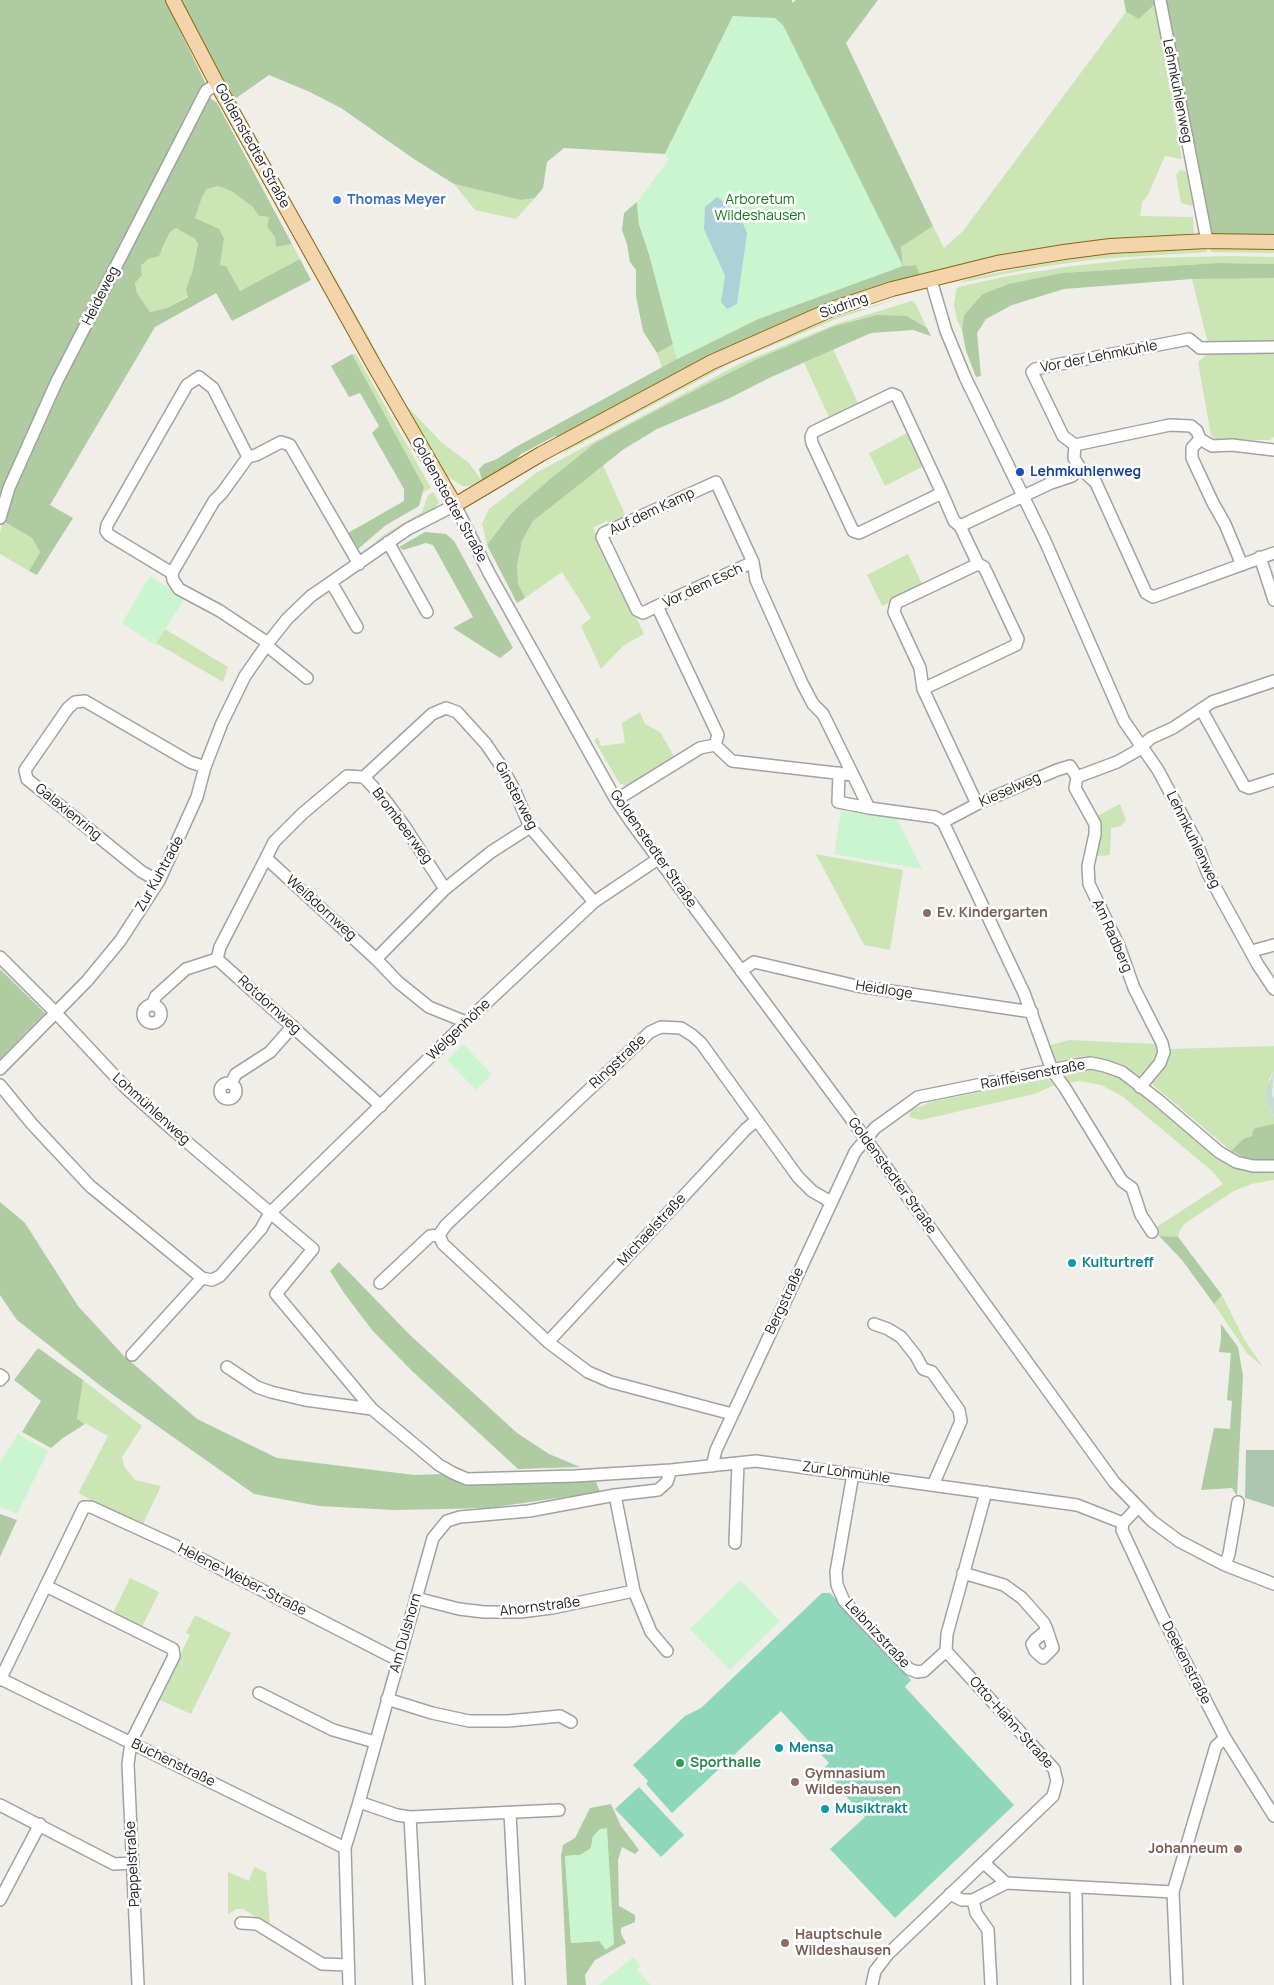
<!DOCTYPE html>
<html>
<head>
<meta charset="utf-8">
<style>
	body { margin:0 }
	canvas { display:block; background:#f0eee8 }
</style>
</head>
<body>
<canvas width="1274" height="1985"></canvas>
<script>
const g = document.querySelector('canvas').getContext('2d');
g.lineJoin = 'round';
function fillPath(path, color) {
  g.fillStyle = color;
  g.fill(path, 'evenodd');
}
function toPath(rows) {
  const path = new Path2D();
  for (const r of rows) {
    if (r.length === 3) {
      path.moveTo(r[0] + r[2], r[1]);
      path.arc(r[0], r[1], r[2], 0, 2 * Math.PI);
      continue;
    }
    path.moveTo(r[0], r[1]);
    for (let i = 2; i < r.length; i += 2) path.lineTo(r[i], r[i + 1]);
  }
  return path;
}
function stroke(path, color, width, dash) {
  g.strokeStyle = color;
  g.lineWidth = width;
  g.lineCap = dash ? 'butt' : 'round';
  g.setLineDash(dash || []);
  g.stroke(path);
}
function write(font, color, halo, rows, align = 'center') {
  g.font = font + ' Manrope,sans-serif';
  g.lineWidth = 5;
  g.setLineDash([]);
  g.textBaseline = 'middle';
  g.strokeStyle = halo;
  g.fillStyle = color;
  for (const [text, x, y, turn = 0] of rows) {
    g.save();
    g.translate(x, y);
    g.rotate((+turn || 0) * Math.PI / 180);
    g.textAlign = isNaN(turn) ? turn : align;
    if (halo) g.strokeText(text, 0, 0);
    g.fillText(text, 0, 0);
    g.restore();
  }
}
const grass = toPath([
	[1155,4,1182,159,1165,156,1147,197,1142,202,1140,216,1193,217,1194,233,1138,240,1077,244,995,256,920,275,916,265,903,266,901,247,933,226,944,248,963,231,1126,12,1139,19],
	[1180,170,1185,171,1188,175,1194,203,1192,206,1181,203,1176,175],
	[454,184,521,200,535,198,516,219,475,210],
	[218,186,231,191,252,206,259,216,269,217,267,227,275,237,276,247,292,244,300,259,240,291,226,266,220,265,224,239,195,218,202,197,207,189],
	[290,199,341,288,380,358,375,358,289,205],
	[176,228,195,239,198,244,192,273,186,289,188,296,167,308,150,312,137,293,135,283,142,275,141,267,148,259,163,250,170,232],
	[1206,247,1207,252,1097,259,1040,267,959,283,970,278,1026,267,1108,253],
	[1210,247,1274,248,1274,253,1211,252],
	[1232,256,1274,257,1274,264,1218,263,1062,273,964,315,962,330,957,320,954,305,956,290,958,287,1008,276,1072,266,1145,258],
	[1257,277,1274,278,1274,343,1208,344,1192,279],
	[906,296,836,319,735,361,563,453,572,443,734,358,790,333,837,316],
	[912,301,915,303,927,328,907,316,832,327,755,360,595,443,511,513,487,545,482,524,489,509,536,473,739,364,836,324],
	[673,344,677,359,662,368,657,353],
	[833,349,859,405,830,419,804,363],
	[1274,352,1274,437,1270,440,1215,440,1211,435,1198,362,1208,353],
	[352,354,356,354,431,488,422,493,424,487],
	[385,370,405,404,442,443,469,463,482,481,471,486,462,486,446,475,385,376],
	[907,433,924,466,885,486,869,453],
	[603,465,627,519,610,527,607,521,593,528,644,634,623,646,601,669,581,626,591,618,562,572,525,598,518,585,517,565,522,541,533,521],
	[433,492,439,502,435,508,387,536,366,554,362,553,385,534,422,512,428,495],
	[3,521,32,538,40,552,29,571,0,554,0,532],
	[908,554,923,586,882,606,867,575],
	[165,629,228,667,223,682,156,643],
	[640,712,645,724,660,732,675,758,629,786,620,784,594,740,598,737,601,746,625,743,622,723],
	[1120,804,1126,820,1121,826,1111,828,1110,855,1097,856,1101,833,1095,817],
	[816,854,903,870,890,950,864,945],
	[1069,1040,1157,1044,1160,1056,1142,1078,1122,1065,1092,1056,1077,1057,1056,1062,1049,1050,1051,1045],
	[1274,1046,1274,1072,1269,1079,1269,1106,1274,1116,1274,1124,1255,1128,1252,1136,1243,1139,1231,1151,1153,1085,1152,1081,1165,1066,1170,1054,1169,1049],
	[1087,1068,1103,1070,1124,1080,1186,1130,1209,1151,1224,1161,1274,1172,1274,1180,1251,1184,1234,1191,1184,1224,1180,1230,1178,1237,1159,1236,1155,1228,1223,1184,1212,1171,1122,1096,1101,1085,1079,1081,1069,1083,1063,1078,1066,1072],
	[1049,1078,1055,1085,1034,1094,921,1120,909,1117,911,1110,931,1102],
	[1222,1295,1244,1339,1263,1367,1247,1353,1214,1304],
	[83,1380,142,1426,122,1457,124,1466,135,1480,161,1486,143,1524,141,1525,80,1494,79,1492,108,1436,77,1419],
	[130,1578,159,1592,142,1627,113,1613],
	[195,1615,231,1633,191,1714,158,1699,190,1635,186,1633],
	[254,1867,266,1872,270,1925,243,1909,236,1909,228,1914,228,1872,249,1881]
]);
const forest = toPath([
	[0,0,165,0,206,84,0,505],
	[178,0,792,0,792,3,796,0,878,0,846,43,933,226,901,247,903,266,916,265,920,275,894,281,791,320,561,437,555,436,521,454,513,463,482,481,479,469,484,464,497,459,514,448,677,359,756,320,733,16,665,154,564,148,547,162,543,188,535,198,521,200,454,184,414,159,341,108,310,92,269,75,232,101],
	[1124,0,1154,0,1155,4,1139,19,1126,12],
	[1165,0,1274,0,1274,238,1215,237,1209,228],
	[210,98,217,103,292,244,276,247,275,237,267,227,269,217,259,216,252,206,231,191,218,186,207,189,202,197,195,218,219,229,224,239,220,265,226,266,240,291,300,259,311,280,232,321,216,293,155,327,50,505,73,518,37,575,29,571,40,552,32,538,3,521,29,449,204,99],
	[176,228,195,239,198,244,192,273,186,289,188,297,167,308,150,312,137,293,135,283,142,275,141,266,148,259,159,256,170,232],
	[637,202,639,224,649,254,673,344,657,353,643,331,636,296,636,270,630,262,627,244,622,230,624,213],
	[1218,263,1274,264,1274,278,1192,279,1064,289,1012,305,986,319,977,333,981,376,976,377,966,351,962,330,964,315,983,294,1009,284,1062,273],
	[877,315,907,316,927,328,931,336,913,330,871,333,769,378,730,398,657,429,624,449,533,521,522,541,517,565,518,584,525,598,517,603,487,545,511,513,549,480,595,443,682,397,755,360,832,327],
	[352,354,424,487,419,506,386,525,358,549,348,533,404,501,404,489,372,433,379,426,360,393,349,397,331,366],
	[425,532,446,534,454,541,513,648,500,658,453,628,473,617,433,545,426,543,403,550,399,547],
	[0,969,45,1013,0,1059],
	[1274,1124,1274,1162,1246,1158,1231,1151,1243,1139,1252,1136,1253,1130,1255,1128],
	[0,1202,25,1223,78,1306,123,1355,197,1419,277,1458,414,1475,444,1474,595,1479,600,1492,488,1508,394,1510,319,1506,254,1494,102,1387,17,1320,0,1295],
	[1159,1236,1178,1237,1222,1295,1214,1304,1182,1260],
	[339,1262,410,1335,517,1433,549,1454,580,1467,518,1469,412,1371,372,1330,344,1293,330,1271],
	[1221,1324,1238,1347,1243,1376,1237,1496,1232,1488,1201,1490,1214,1428,1230,1429,1232,1401,1227,1400,1231,1353,1219,1352,1221,1339],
	[38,1348,83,1380,77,1419,85,1424,63,1438,51,1448,22,1432,41,1401,14,1380],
	[0,1514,17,1520,0,1557],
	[611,1804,621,1826,639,1850,635,1854,622,1847,618,1860,619,1906,635,1915,635,1922,621,1928,621,1934,626,1943,595,1960,585,1975,586,1985,567,1985,561,1856,563,1845,575,1838,590,1808],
	[593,1836,599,1941,571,1943,565,1856,580,1855,591,1848]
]);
const wetland = toPath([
	[1274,1072,1272,1094,1274,1099,1274,1116,1266,1099,1265,1091]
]);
const cemetery = toPath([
	[1246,1450,1274,1450,1274,1507,1245,1498]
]);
const park = toPath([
	[733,16,775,18,783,25,903,266,756,320,677,359,649,254,639,224,637,202,669,159,665,154],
	[150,576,185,598,155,645,122,623],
	[841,811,897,818,922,869,834,854],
	[463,1044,492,1074,476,1090,447,1060],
	[18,1434,48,1451,17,1514,0,1507,0,1462],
	[740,1580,780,1621,730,1670,690,1629],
	[607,1828,614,1944,606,1950,599,1941,571,1943,565,1856,580,1855,591,1849,593,1836,600,1829],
	[633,1957,641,1966,637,1970,651,1985,599,1985]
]);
const pitch = toPath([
	[822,1593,830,1593,911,1680,905,1687,1014,1805,895,1918,830,1849,865,1817,822,1770,829,1763,781,1711,672,1813,646,1784,648,1781,633,1765,685,1716,701,1708],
	[639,1787,684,1835,661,1857,615,1809]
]);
const water = toPath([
	[717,197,738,212,747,233,737,304,727,309,721,302,725,276,704,229,705,207]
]);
const minor = toPath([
	[1160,0,1207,241],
	[931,280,946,331,965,377,1045,541,1124,721,1158,770,1196,841,1208,874,1258,965,1274,989],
	[1274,347,1200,348,1189,339,1035,369,1032,372,1063,436,1075,445,1074,458,1080,468,1096,483,1146,593,1153,597,1274,553],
	[1200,439,1192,448,1192,458,1213,503,1225,524,1242,565],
	[1075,445,1170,425,1191,426,1197,431,1200,439,1212,446,1232,445,1274,450],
	[942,493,897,396,892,394,813,432,811,437,812,443,853,531,859,533,942,493,954,521,960,526,1051,483,1072,476,1080,468],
	[0,518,9,488,56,383,206,91,217,84],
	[388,542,427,612],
	[1260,557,1274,600],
	[172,573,214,501,222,493,248,457],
	[331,582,357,627],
	[657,606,643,613,637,610,602,537,604,533,716,482,753,562],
	[268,643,220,611,179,589,173,580,172,573,109,535,106,531,107,525,187,385,199,377,213,388,248,457,256,455,281,442,290,445,359,564],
	[266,645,307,678],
	[923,689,1016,645,1018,639,984,567,978,564,960,526],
	[1201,709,1244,786,1249,788,1274,780],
	[715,745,718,735,657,606,753,562,756,580,802,683,813,704,823,714,853,775],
	[839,773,838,802,869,808],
	[364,777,432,714,446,708,457,712,486,744,501,766,514,789,530,827,594,902],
	[1077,777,1075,788,1095,824,1095,834,1088,866,1089,884,1119,946,1134,988,1162,1043,1164,1052,1160,1063,1140,1087],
	[616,800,700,748,715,745,732,761,853,775,869,808,935,817,943,822],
	[977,804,923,689,920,668,894,612,896,603,978,564],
	[943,822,1024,993,1052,1070,1065,1088,1122,1181,1132,1188,1141,1215,1152,1232],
	[943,822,977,804,1057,770,1070,766,1077,777,1117,762,1135,752,1151,738,1173,728,1212,702,1274,681],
	[266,858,274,842,302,814,347,776,364,777,385,800,405,827,445,889],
	[159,881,142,872,27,779,25,770,68,708,75,702,85,701,190,762,205,767],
	[1252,951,1274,945],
	[0,957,55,1012,127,1089,174,1131,313,1249,276,1294,372,1409,439,1465,453,1473,467,1479,575,1476,671,1470,756,1461,1077,1505,1123,1523],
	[217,959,220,947,266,858,376,959,398,982,429,1007,466,1022],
	[376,959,445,889,491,852,530,827],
	[741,971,754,962,857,986,1032,1012],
	[152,1005,156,996,186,969,217,959,381,1106],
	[152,1014,9],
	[0,1069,87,981,120,941,159,881,197,797,205,767,222,723,245,676,268,643,287,619,311,596,408,529,455,505,489,573,616,800,631,822,852,1120,1114,1482,1152,1521,1179,1541,1225,1565,1274,1584],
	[228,1091,8],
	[231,1083,236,1074,270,1052,293,1026],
	[0,1085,32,1124,90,1186,202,1278],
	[439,1235,446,1225,650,1032,661,1027,681,1028,692,1035,701,1043,798,1177,812,1191,831,1202],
	[439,1235,443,1244,548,1342,588,1372,611,1382,732,1414],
	[380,1283,430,1236,439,1235],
	[874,1324,888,1329,901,1337,916,1356,923,1369,932,1372,959,1410,961,1421,933,1485],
	[548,1342,746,1129,757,1120],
	[132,1355,202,1278,212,1280,220,1276,261,1229,270,1213,466,1022,594,902,658,859],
	[227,1367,257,1387,271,1392,305,1400,372,1409],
	[0,1375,3,1377,0,1380],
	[712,1466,716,1450,855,1152,875,1128,918,1097,1076,1065,1091,1063,1105,1066,1122,1072,1157,1099,1219,1152,1236,1162,1253,1166,1274,1166],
	[853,1474,836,1572,837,1585,844,1601,909,1669,917,1672,924,1671,946,1651],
	[615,1495,634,1591,651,1632,667,1651],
	[1138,1507,1123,1523,1122,1530,1162,1616,1225,1738,1274,1816],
	[735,1543,738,1463],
	[1225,1565,1229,1554,1238,1502],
	[963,1573,1004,1585,1022,1598,1044,1623,1047,1630,1053,1648,1043,1658,1035,1651,1032,1644,1035,1640,1047,1630],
	[46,1586,173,1649,174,1656,131,1742,128,1764,138,1985],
	[416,1598,459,1609,484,1612,520,1612,552,1608,634,1591],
	[1,1679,345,1848],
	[0,1680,84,1507,91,1507,174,1545,398,1660],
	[259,1693,333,1730,375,1742],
	[387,1699,432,1713,469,1721,508,1721,560,1716,571,1722],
	[359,1802,397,1815,410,1817,559,1810],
	[0,1805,114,1864,133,1863],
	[510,1813,519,1985],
	[410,1817,419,1985],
	[984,1863,1006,1883,1173,1892],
	[1076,1887,1077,1985],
	[950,1894,962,1900,973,1900,1006,1883],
	[0,1900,40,1824],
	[973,1900,976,1913,988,1930,991,1985],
	[241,1923,257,1924,322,1964,348,1965],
	[349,1985,345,1848,359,1802,433,1538,447,1521,460,1517,529,1511,615,1495,658,1490,667,1482,671,1470],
	[872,1985,875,1971,888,1954,1053,1796,1057,1781,1054,1769,946,1651,947,1634,986,1492],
	[1177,1985,1173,1892,1216,1746,1225,1738]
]);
const major = toPath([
	[173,0,217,84,375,367,455,505,541,454,712,362,832,309,892,289,997,263,1064,252,1110,246,1207,241,1274,242]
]);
const markers = [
	[337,200,5,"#3f7fe0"],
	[1020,472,5,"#1a4fb4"],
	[927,913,5,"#8d6e63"],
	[1072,1263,5,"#0f9aa8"],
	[779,1748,5,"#0f9aa8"],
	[680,1763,5,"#2e9e5b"],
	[795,1782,5,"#8d6e63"],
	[825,1809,5,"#0f9aa8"],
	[1238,1849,5,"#8d6e63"],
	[785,1943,5,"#8d6e63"]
];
const streetNames = [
	["Lehmkuhlenweg",1177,91,79],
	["Goldenstedter Straße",252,146,61],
	["Heideweg",101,296,-63],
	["Südring",844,306,-20],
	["Vor der Lehmkuhle",1099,357,-11],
	["Goldenstedter Straße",449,500,61],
	["Auf dem Kamp",652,512,-25],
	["Vor dem Esch",703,586,-25],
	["Kieselweg",1010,790,-24],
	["Ginsterweg",516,796,62],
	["Galaxienring",68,812,39],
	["Brombeerweg",402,826,53],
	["Lehmkuhlenweg",1193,840,64],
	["Goldenstedter Straße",653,849,55],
	["Zur Kuhtrade",160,874,-61],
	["Weißdornweg",321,908,42],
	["Am Radberg",1112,936,66],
	["Heidloge",884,990,9],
	["Rotdornweg",269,1005,42],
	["Welgenhöhe",459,1030,-44],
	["Ringstraße",618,1062,-43],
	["Raiffeisenstraße",1033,1075,-11],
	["Lohmühlenweg",151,1109,42],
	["Goldenstedter Straße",892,1176,54],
	["Michaelstraße",652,1230,-47],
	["Bergstraße",785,1301,-65],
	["Zur Lohmühle",846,1473,8],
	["Helene-Weber-Straße",242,1580,27],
	["Ahornstraße",540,1607,-7],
	["Am Dulshorn",406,1633,-74],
	["Leibnizstraße",877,1634,47],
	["Deekenstraße",1186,1663,63],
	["Otto-Hahn-Straße",1011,1723,48],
	["Buchenstraße",173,1763,26],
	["Pappelstraße",133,1864,-93]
];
const shopNames = [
	["Thomas Meyer",347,200]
];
const parkNames = [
	["Arboretum",760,200],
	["Wildeshausen",760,216]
];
const transitNames = [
	["Lehmkuhlenweg",1030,472]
];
const educationNames = [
	["Ev. Kindergarten",937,913],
	["Gymnasium",805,1774],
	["Wildeshausen",805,1790],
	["Johanneum",1228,1849,"right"],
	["Hauptschule",795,1935],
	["Wildeshausen",795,1951]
];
const cultureNames = [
	["Kulturtreff",1082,1263],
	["Mensa",789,1748],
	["Musiktrakt",835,1809]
];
const leisureNames = [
	["Sporthalle",690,1763]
];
fillPath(grass, '#cce5b4');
fillPath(forest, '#aecba1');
fillPath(wetland, '#c7ddd3');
fillPath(cemetery, '#acc7b0');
fillPath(park, '#cbf5ce');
fillPath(pitch, '#8ed7bb');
fillPath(water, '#add0d9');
stroke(minor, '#a2a2a2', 14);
stroke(major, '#8f640f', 16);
stroke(minor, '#fff', 11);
stroke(major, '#f4d4aa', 14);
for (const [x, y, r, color] of markers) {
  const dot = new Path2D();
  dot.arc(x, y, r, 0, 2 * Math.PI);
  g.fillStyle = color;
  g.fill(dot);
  stroke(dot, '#fff', 2);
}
write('14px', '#212121', '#fff', streetNames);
write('bold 14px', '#366cbe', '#fff', shopNames, 'left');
write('14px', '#17771e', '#fff', parkNames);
write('bold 14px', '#164399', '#fff', transitNames, 'left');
write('bold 14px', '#785e54', '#fff', educationNames, 'left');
write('bold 14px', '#0d838f', '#fff', cultureNames, 'left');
write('bold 14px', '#27864d', '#fff', leisureNames, 'left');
</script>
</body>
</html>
